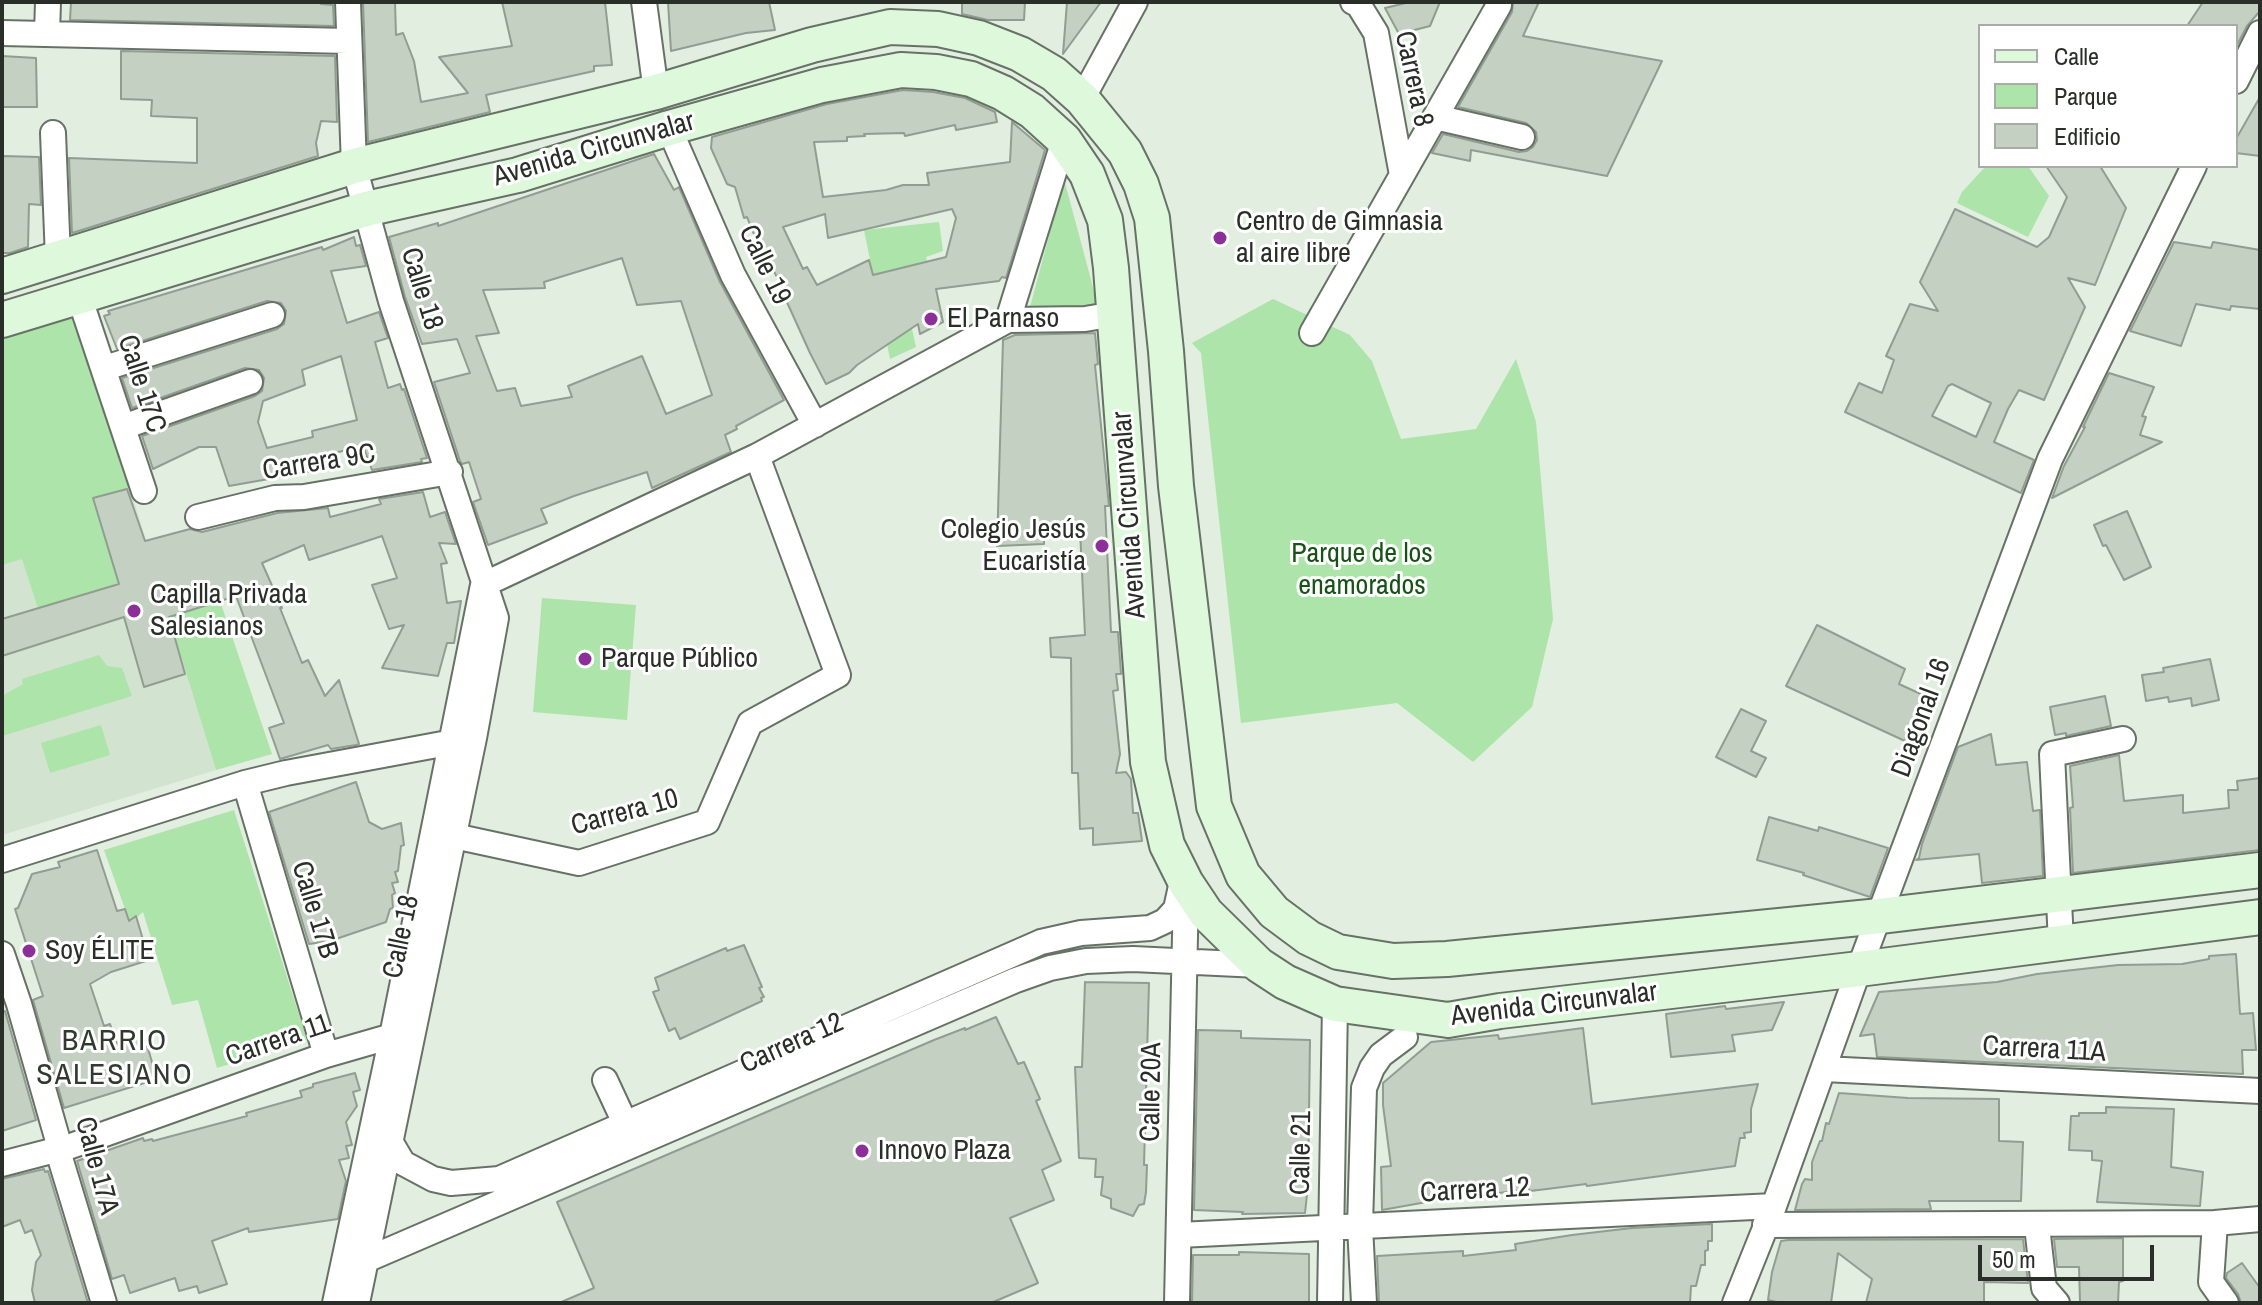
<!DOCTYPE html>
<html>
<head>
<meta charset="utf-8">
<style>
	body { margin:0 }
	#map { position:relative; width:2262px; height:1305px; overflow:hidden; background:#e1eee0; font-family:"Archivo Narrow",sans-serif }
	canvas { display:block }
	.frame { position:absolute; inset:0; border:4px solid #2a2e29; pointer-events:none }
	.legend { position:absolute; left:1978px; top:24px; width:260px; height:144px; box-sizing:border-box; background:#fff; border:2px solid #aaaba9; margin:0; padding:10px 14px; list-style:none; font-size:24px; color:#2a2e29 }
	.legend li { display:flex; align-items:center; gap:16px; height:40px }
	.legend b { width:40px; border:2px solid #aaaba9 }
	.scale { position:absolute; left:1978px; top:1245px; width:176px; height:36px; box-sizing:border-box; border:4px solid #2a2e29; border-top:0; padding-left:10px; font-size:24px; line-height:28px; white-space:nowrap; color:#2a2e29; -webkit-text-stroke:6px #fff; paint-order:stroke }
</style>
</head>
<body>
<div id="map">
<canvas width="2262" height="1305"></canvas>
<div class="frame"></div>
<ul class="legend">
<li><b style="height:10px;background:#def8dc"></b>Calle</li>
<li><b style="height:22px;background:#ade4a9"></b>Parque</li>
<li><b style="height:22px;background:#c3d0c2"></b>Edificio</li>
</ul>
<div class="scale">50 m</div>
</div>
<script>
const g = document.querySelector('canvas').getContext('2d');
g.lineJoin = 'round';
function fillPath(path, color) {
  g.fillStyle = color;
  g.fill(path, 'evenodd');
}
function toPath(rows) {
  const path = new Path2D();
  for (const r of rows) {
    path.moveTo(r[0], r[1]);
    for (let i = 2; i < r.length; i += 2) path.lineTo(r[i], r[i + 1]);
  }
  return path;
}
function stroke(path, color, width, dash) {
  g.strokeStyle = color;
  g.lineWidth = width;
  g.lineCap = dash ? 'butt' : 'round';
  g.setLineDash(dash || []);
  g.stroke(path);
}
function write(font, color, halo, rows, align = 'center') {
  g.font = font + ' "Archivo Narrow",sans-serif';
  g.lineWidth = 6;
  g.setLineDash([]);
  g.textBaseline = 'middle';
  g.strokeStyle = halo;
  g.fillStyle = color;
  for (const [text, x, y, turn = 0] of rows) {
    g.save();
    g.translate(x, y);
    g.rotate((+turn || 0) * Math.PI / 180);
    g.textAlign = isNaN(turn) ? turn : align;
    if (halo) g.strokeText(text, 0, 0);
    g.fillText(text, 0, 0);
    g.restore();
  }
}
const built = toPath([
	[71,314,130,488,216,770,2,835,2,335]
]);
const green = toPath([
	[1986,166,2028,166,2049,196,2028,237,1957,203,1962,192],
	[1064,179,1098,306,1067,315,1029,311],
	[939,222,943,251,926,257,930,270,900,275,916,347,890,359,864,230],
	[1273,299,1350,335,1372,361,1401,439,1476,429,1516,359,1536,422,1553,619,1532,707,1473,762,1397,703,1241,723,1201,353,1192,343],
	[71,314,130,488,93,498,119,584,38,608,22,559,2,565,2,335],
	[542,598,636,605,627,720,533,712],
	[220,601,272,754,216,770,169,617],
	[99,655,107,666,122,668,132,696,2,736,2,696,23,684,22,679],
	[101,725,110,755,50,773,41,743],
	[234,810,307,1040,217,1068,198,1000,172,1005,143,912,130,923,104,850]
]);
const building = toPath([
	[71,2,321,2,321,4,333,5,334,26,70,20,71,2],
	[363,2,395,2,396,35,403,33,414,61,421,102,468,93,439,57,512,46,502,2,605,2,612,65,594,66,594,71,486,95,490,112,368,142,363,2],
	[668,2,769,2,775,30,746,33,671,51,668,2],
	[962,2,1025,2,1024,20,988,20,962,14,962,2],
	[1067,2,1101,2,1063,54,1067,2],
	[1410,2,1440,2,1430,26,1399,34,1385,8,1410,2],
	[1513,2,1539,2,1523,36,1662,61,1607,176,1471,150,1470,161,1432,153,1443,134,1519,152,1527,151,1533,147,1537,140,1536,132,1526,123,1458,107,1512,12,1513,2],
	[2203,2,2260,2,2260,11,2247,26,2236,47,2236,26,2187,26,2203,2],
	[121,51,335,56,337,122,321,121,316,143,318,156,72,233,69,158,197,163,197,118,151,116,152,100,121,99,121,51],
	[2,56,36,58,37,107,2,107,2,56],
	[903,90,933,92,965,98,995,112,997,122,956,130,955,125,905,136,904,133,864,134,865,136,847,137,847,141,814,142,823,197,886,190,903,185,929,185,927,173,1010,162,1012,122,1045,150,1006,278,1002,277,999,281,936,289,943,322,920,334,918,324,857,365,849,373,826,384,810,353,781,289,783,288,755,237,747,217,744,218,735,187,727,184,711,148,712,137,827,104,903,90],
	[952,209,956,218,946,257,873,275,869,260,817,285,807,267,803,269,783,227,825,214,828,238,952,209],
	[2260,97,2260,156,2236,153,2236,139,2260,97],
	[654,154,674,190,679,187,720,282,784,400,736,426,737,429,725,435,731,452,652,488,647,472,574,496,541,509,547,523,488,545,473,502,481,499,469,462,462,464,460,461,434,382,470,373,457,339,422,344,405,297,389,237,438,223,438,226,654,154],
	[622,258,637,305,681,301,712,395,666,414,642,356,568,386,572,397,521,406,515,388,497,391,476,336,499,333,483,290,545,288,544,282,622,258],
	[2,156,39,157,41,205,29,204,28,247,10,253,2,253,2,156],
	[2046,166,2100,166,2126,208,2095,285,2068,278,2085,307,2044,400,2019,390,2008,409,1994,442,2034,460,2021,493,1845,412,1859,383,1882,393,1894,360,1886,356,1910,304,1938,311,1920,282,1955,209,2037,247,2049,237,2067,197,2046,166],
	[1952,384,1991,403,1976,437,1932,416,1948,386,1952,384],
	[354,237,356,246,360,245,366,266,331,271,347,323,379,312,388,338,375,342,388,388,400,384,402,390,404,389,427,458,421,459,422,462,372,470,363,446,318,457,320,470,229,486,216,447,199,447,153,469,142,436,255,396,262,391,264,378,259,370,245,368,132,408,122,378,277,329,284,324,286,311,281,303,267,301,117,349,104,316,110,314,108,311,322,247,323,250,354,237],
	[341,356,357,420,312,431,313,437,267,448,258,422,263,401,305,385,302,370,341,356],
	[2174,242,2211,248,2213,242,2260,250,2260,309,2231,306,2230,310,2196,304,2181,346,2130,331,2174,242],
	[1095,333,1098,364,1095,365,1109,506,1105,506,1111,632,1118,632,1121,674,1116,674,1118,690,1113,691,1120,754,1116,773,1126,772,1131,779,1133,813,1138,813,1142,841,1093,845,1093,828,1080,829,1078,773,1072,773,1071,658,1051,657,1050,638,1085,635,1080,530,1044,533,1044,544,997,546,1003,340,1015,335,1095,333],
	[2109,373,2154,387,2142,416,2146,417,2140,435,2162,442,2052,498,2064,466,2085,427,2083,427,2109,373],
	[127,489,145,541,190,529,202,532,277,513,328,508,330,517,381,504,379,499,423,492,430,517,445,512,456,544,439,543,447,563,441,564,447,603,461,601,454,643,447,643,438,676,382,668,404,625,389,629,372,585,397,578,382,536,309,560,304,545,262,563,282,608,280,608,302,663,308,660,325,696,339,680,359,744,356,745,331,749,328,745,280,759,269,728,284,723,236,596,169,617,185,674,144,687,124,617,2,656,2,619,119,584,93,498,127,489],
	[2127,511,2151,567,2124,580,2106,545,2103,546,2094,525,2127,511],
	[1817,625,1905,669,1899,684,1925,696,1905,741,1786,686,1817,625],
	[2210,659,2219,700,2192,706,2191,698,2169,702,2168,697,2146,701,2142,675,2164,672,2163,668,2210,659],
	[2105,696,2111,726,2066,736,2066,733,2055,735,2050,707,2105,696],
	[1741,709,1766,721,1751,751,1766,758,1756,777,1716,757,1741,709],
	[1991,734,1996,765,2027,762,2033,811,2040,810,2043,876,1982,883,1979,854,1916,860,1919,858,1922,844,1958,747,1991,734],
	[2119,755,2124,801,2183,795,2183,813,2229,808,2228,790,2238,790,2237,781,2260,778,2260,850,2073,873,2070,808,2073,807,2070,766,2119,755],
	[356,782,369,822,382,829,401,823,404,845,401,846,398,871,395,872,398,882,392,883,395,893,392,895,393,908,390,909,386,922,330,941,309,944,269,812,356,782],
	[1769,817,1818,831,1819,827,1888,848,1870,897,1803,875,1804,873,1757,860,1769,817],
	[97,850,117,911,125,909,129,921,136,916,149,960,111,972,90,984,104,1026,110,1024,117,1044,144,1035,157,1079,64,1108,33,1000,43,996,15,909,18,908,32,874,60,867,58,862,97,850],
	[744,945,762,987,759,988,764,997,761,998,762,1001,680,1039,675,1028,669,1031,653,992,659,990,655,978,726,948,727,951,744,945],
	[2236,954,2240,1014,2253,1013,2256,1050,2242,1050,2243,1074,1877,1057,1874,1034,1860,1036,1879,992,1997,982,2037,974,2118,965,2182,964,2209,959,2209,956,2236,954],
	[1085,982,1149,983,1144,1165,1147,1165,1146,1192,1144,1204,1139,1205,1133,1216,1111,1208,1111,1199,1101,1195,1103,1177,1095,1177,1096,1159,1079,1158,1075,1067,1082,1067,1085,982],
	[1784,1002,1772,1030,1732,1035,1735,1051,1671,1057,1666,1014,1725,1006,1726,1009,1784,1002],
	[5,1011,36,1120,2,1131,2,1012,5,1011],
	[996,1017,1018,1064,1024,1062,1040,1099,1036,1101,1061,1161,1042,1170,1054,1200,1010,1218,1038,1283,991,1303,559,1303,594,1288,557,1202,934,1040,965,1028,965,1030,996,1017],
	[1583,1028,1592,1104,1758,1084,1751,1109,1751,1132,1744,1133,1745,1138,1740,1138,1735,1166,1587,1186,1586,1184,1547,1189,1530,1191,1529,1189,1477,1196,1477,1193,1382,1210,1381,1167,1391,1166,1383,1105,1383,1083,1431,1042,1498,1035,1499,1039,1583,1028],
	[1198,1030,1241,1031,1241,1038,1310,1040,1308,1185,1305,1213,1242,1214,1243,1212,1194,1210,1198,1030],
	[355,1073,360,1090,353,1092,357,1106,346,1122,352,1145,346,1146,349,1158,339,1160,346,1181,338,1219,249,1232,248,1228,212,1241,227,1284,199,1293,197,1286,179,1291,175,1278,130,1293,124,1275,112,1279,77,1161,143,1138,144,1141,152,1139,153,1141,247,1116,246,1113,302,1097,300,1091,313,1087,313,1084,355,1073],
	[1839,1093,1908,1098,1999,1099,1999,1141,2023,1142,2021,1201,1929,1201,1931,1209,1795,1210,1802,1184,1805,1179,1812,1180,1812,1162,1820,1141,1822,1141,1826,1123,1829,1124,1839,1093],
	[2106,1107,2174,1109,2171,1167,2203,1172,2200,1206,2097,1202,2102,1161,2092,1160,2092,1151,2069,1150,2071,1116,2079,1116,2079,1113,2106,1113,2106,1107],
	[44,1169,45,1172,48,1171,88,1303,35,1303,32,1290,36,1262,41,1255,32,1230,25,1233,20,1220,2,1227,2,1179,44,1169],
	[1712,1224,1712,1241,1708,1241,1708,1250,1705,1251,1705,1265,1701,1265,1696,1286,1691,1286,1690,1303,1379,1303,1377,1256,1463,1251,1463,1256,1516,1250,1515,1244,1572,1235,1632,1228,1712,1224],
	[2123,1238,2123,1281,2119,1282,2118,1303,2080,1302,2079,1267,2057,1267,2054,1239,2123,1238],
	[2023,1239,2028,1283,1984,1282,1984,1303,1866,1303,1872,1279,1838,1253,1831,1303,1781,1303,1768,1300,1772,1272,1781,1241,1788,1240,2023,1239],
	[1239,1252,1309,1254,1309,1303,1192,1303,1193,1255,1239,1255,1239,1252],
	[2242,1263,2260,1288,2260,1303,2241,1303,2238,1294,2226,1278,2227,1273,2242,1263]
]);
const street = toPath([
	[348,2,354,166,391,301,496,618,474,738,357,1303],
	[644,2,656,92],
	[1353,2,1358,4,1376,33,1402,175],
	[2,33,348,41],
	[47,34,48,2],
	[2236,81,2260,33],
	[1082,99,1135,2],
	[1435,117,1522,137],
	[669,128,733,275,815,425],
	[53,133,58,259],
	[79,296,144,491],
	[1008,320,1064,140],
	[1312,333,1499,5],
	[105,368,272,315],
	[123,427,250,382],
	[198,517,275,498,304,497,450,472],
	[483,585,757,456,1008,320,1085,319,1115,314],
	[245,783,326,1055],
	[454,836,579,863,707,822,750,723,838,675,757,456],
	[2,860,245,783,286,773,464,740],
	[2061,943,2052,754,2123,739],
	[2,954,19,1004,60,1148,61,1161,104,1303],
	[1824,1069,2260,1091],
	[605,1080,631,1136],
	[390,1141,403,1163,433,1179,451,1183,499,1179,1041,942,1081,933,1150,928,1165,921,1176,909,1183,877],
	[2,1164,71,1146,326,1055,392,1036],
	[1765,1225,2215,1223],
	[2037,1226,2044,1288,2057,1303],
	[1179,1235,1774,1206],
	[366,1260,1016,980,1050,968,1086,961,1133,959,1259,965],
	[335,1303,392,1036,483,585],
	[1177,1303,1186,890],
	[1330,1303,1335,1004],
	[1364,1303,1360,1226,1364,1088,1372,1068,1381,1055,1405,1037],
	[1735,1303,1774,1206,1859,969,2050,459,2194,166],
	[2226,1303,2211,1282,2215,1223,2260,1219]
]);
const secondary = toPath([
	[2,276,354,166,656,92,812,45,890,27,938,29,979,38,1020,54,1054,74,1082,99,1125,152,1141,184,1152,218,1166,351,1176,486,1214,806,1243,875,1274,912,1309,938,1338,952,1393,961,1447,959,1880,916,2260,870],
	[2,320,366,209,518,175,669,128,822,85,901,70,936,72,971,79,1003,93,1032,111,1064,140,1087,174,1105,220,1111,268,1148,762,1167,845,1186,883,1206,913,1259,965,1285,982,1335,1004,1448,1020,1500,1011,1859,969,2260,917]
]);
const markers = [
	[1220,238,8,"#8d2f99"],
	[931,319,8,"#8d2f99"],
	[1102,546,8,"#8d2f99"],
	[134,611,8,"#8d2f99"],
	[585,659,8,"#8d2f99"],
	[29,951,8,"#8d2f99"],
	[862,1151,8,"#8d2f99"]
];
const streetNames = [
	["Carrera 8",1413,79,78],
	["Avenida Circunvalar",594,150,-16],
	["Calle 19",764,265,64],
	["Calle 18",421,289,73],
	["Calle 17C",141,384,72],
	["Carrera 9C",319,463,-9],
	["Avenida Circunvalar",1130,515,-94],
	["Diagonal 16",1922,718,-70],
	["Carrera 10",625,813,-15],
	["Calle 17B",314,910,73],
	["Calle 18",402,937,-78],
	["Avenida Circunvalar",1554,1005,-7],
	["Carrera 11",278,1041,-19],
	["Carrera 12",792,1044,-24],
	["Carrera 11A",2044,1050,3],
	["Calle 20A",1152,1092,-89],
	["Calle 21",1302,1153,-89],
	["Calle 17A",96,1166,75],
	["Carrera 12",1475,1191,-3]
];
const poiNames = [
	["Centro de Gimnasia",1236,222],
	["al aire libre",1236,254],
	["El Parnaso",947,319],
	["Colegio Jesús",1086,530,"right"],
	["Eucaristía",1086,562,"right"],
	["Capilla Privada",150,595],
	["Salesianos",150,627],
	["Parque Público",601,659],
	["Soy ÉLITE",45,951],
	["Innovo Plaza",878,1151]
];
const parkNames = [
	["Parque de los",1362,554],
	["enamorados",1362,586]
];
const neighbourhoodNames = [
	["BARRIO",115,1042],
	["SALESIANO",115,1076]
];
fillPath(built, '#d2e3d0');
fillPath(green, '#ade4a9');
fillPath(building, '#c3d0c2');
stroke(building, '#919d90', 2);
stroke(street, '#677266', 28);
stroke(secondary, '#677266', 38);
stroke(street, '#fff', 24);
stroke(secondary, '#def8dc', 34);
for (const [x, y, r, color] of markers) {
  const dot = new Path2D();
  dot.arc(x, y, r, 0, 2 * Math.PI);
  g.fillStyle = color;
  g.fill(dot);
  stroke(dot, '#fff', 3);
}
write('28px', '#2a2e29', '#fff', streetNames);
write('28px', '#2a2e29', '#fff', poiNames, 'left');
write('28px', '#175317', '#fff', parkNames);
g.letterSpacing = '2px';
write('30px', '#303a2f', '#fff', neighbourhoodNames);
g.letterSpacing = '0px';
</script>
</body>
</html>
